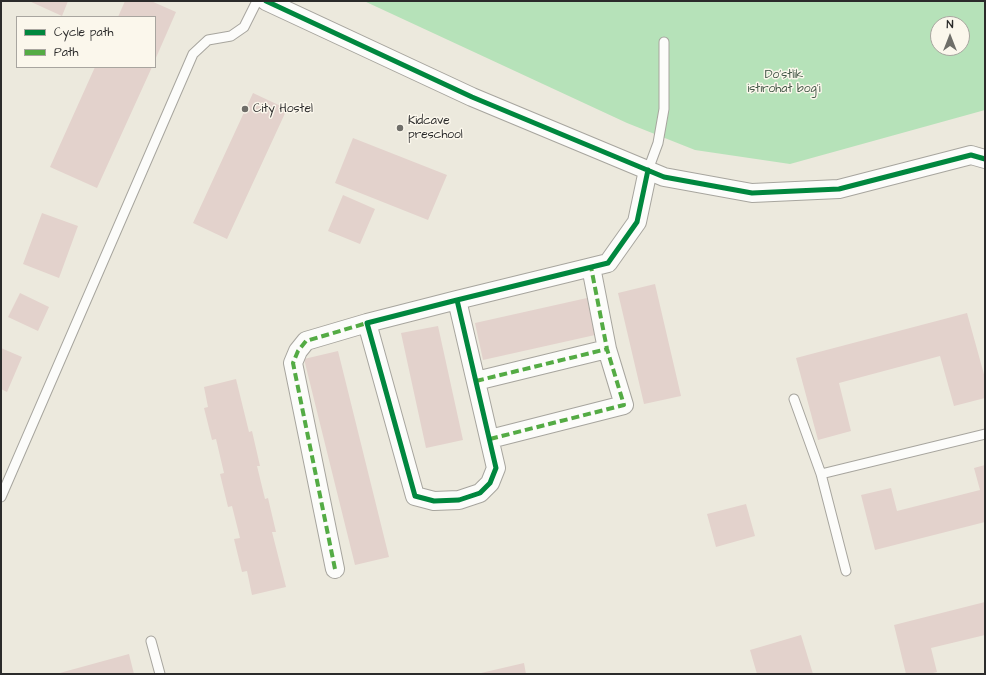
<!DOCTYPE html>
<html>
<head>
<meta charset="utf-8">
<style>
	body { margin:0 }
	#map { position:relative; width:986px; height:675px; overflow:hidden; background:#ece9dd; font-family:"Architects Daughter",sans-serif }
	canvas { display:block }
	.frame { position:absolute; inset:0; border:2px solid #2b2b2b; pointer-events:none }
	.legend { position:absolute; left:16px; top:16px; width:140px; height:52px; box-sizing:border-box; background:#fbf7ec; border:1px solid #a8a59f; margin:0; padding:5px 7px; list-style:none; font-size:12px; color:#2b2b2b }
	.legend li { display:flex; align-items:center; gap:8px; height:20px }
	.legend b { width:20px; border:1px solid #a8a59f }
	.north { position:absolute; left:930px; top:16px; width:40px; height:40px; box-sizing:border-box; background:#fbf7ec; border:1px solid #a8a59f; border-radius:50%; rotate:0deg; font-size:11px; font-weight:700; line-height:16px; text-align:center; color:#2b2b2b }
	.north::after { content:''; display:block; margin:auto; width:14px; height:18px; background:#6f6e69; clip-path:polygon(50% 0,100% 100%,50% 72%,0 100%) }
</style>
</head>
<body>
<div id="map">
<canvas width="986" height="675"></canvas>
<div class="frame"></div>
<ul class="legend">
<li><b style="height:5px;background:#00873e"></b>Cycle path</li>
<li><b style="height:5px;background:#54ab44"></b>Path</li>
</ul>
<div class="north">N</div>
</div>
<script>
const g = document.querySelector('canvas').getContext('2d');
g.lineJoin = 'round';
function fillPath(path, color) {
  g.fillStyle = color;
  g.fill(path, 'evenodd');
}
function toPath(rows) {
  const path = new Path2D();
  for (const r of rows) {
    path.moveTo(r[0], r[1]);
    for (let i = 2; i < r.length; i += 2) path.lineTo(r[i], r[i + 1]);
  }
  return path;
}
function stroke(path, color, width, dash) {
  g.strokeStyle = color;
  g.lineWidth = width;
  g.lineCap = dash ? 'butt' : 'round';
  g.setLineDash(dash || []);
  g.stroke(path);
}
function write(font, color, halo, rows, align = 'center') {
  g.font = font + ' "Architects Daughter",sans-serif';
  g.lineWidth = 3;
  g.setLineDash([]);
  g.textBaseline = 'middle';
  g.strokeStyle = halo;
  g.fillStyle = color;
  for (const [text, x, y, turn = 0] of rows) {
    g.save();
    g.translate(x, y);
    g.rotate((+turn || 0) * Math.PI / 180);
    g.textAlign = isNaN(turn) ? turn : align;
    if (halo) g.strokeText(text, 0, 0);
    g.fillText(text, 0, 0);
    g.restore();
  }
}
const green = toPath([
	[364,1,985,1,985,110,790,164,695,150,627,123],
	[938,24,962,24,962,48,938,48]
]);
const building = toPath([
	[29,1,68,1,62,16],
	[125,1,151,1,176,12,155,60,155,17,118,17],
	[95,67,152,67,97,188,50,167],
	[253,93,287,109,227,239,193,223],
	[353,138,447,175,428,220,335,183],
	[343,195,375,209,360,244,328,231],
	[42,213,78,226,59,278,23,264],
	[655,284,681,396,644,404,618,293],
	[20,293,49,307,38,331,8,317],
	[587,298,595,335,483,360,475,323],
	[967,313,985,378,985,398,954,406,940,356,839,383,851,431,818,440,796,358],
	[438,326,463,440,426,448,401,333],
	[1,348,22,357,7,392,1,389],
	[338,351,389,557,355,565,304,359],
	[236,379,249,432,252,431,260,466,257,466,265,499,268,498,276,532,272,532,286,587,252,595,247,571,242,572,234,539,240,538,232,506,228,507,220,474,224,473,216,439,212,440,204,408,208,407,204,387],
	[985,465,985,522,875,550,861,495,891,488,897,511,980,490,974,468],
	[746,504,755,536,716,547,707,514],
	[985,602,985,635,931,648,937,672,929,674,906,674,894,625],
	[801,635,813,674,757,674,750,650],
	[129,654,134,674,56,674],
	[524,663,526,674,481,674,481,673]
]);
const lane = toPath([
	[648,170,658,143,664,109,664,42],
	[794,399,821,474,846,571],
	[821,474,985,434],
	[1,497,193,54,208,40,231,36,244,27,257,1],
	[151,641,160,674]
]);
const street = toPath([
	[266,1,472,97,664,177,752,193,839,189,971,155,985,159],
	[457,300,496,468,490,483,480,493,459,500,434,501,415,496,367,323,457,300,608,263,637,222,648,170],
	[476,381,607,349],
	[490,439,624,405,607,349,591,267],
	[335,569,293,363,298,351,306,341,367,323]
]);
const quiet = toPath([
	[476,381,607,349],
	[490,439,624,405,607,349,591,267],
	[335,569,293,363,298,351,306,341,367,323]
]);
const cycleway = toPath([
	[266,1,472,97,664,177,752,193,839,189,971,155,985,159],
	[457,300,496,468,490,483,480,493,459,500,434,501,415,496,367,323,457,300,608,263,637,222,648,170]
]);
const markers = [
	[245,109,4,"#6f6e69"],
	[400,128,4,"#6f6e69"]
];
const parkNames = [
	["Do'stlik",784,75],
	["istirohat bog'i",784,89]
];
const poiNames = [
	["City Hostel",253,109],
	["Kidcave",408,121],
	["preschool",408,135]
];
fillPath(green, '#b6e2b9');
fillPath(building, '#e3d2cc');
stroke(lane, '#a7a59e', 11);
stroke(street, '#a7a59e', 20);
stroke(lane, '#fcfcfa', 9);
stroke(street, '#fcfcfa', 18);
stroke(quiet, '#54ab44', 4, [8, 4]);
stroke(cycleway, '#00873e', 5);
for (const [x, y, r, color] of markers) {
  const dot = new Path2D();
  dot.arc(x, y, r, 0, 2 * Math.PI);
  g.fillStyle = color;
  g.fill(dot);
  stroke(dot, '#fbf7ec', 1.5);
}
write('12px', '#435747', '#fbf7ec', parkNames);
write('12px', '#2b2b2b', '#fbf7ec', poiNames, 'left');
</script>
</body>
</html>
